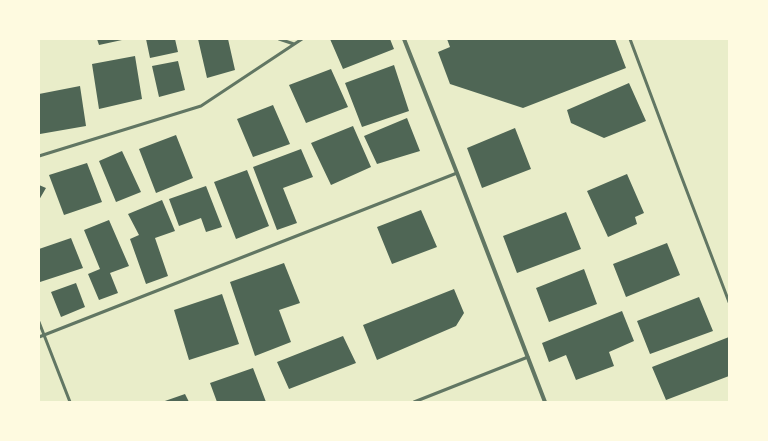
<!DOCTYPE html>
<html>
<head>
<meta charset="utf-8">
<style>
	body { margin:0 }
	#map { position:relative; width:768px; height:441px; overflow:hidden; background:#e9edc9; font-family:"Sofia Sans Condensed",sans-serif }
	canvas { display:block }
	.frame { position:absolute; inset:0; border:40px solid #fefae0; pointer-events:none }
</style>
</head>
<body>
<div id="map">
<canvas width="768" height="441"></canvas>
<div class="frame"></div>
</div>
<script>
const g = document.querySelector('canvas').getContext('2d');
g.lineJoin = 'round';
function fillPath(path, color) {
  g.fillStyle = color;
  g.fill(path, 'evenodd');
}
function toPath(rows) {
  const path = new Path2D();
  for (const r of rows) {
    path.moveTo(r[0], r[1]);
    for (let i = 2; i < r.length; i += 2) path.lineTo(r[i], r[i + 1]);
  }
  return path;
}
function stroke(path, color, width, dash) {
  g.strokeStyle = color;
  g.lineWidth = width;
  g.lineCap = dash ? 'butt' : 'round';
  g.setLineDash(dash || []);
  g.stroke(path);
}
const building = toPath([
	[97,39,122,39,122,40,99,45],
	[146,39,175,39,178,52,150,58],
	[198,39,228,39,235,70,207,78],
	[330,39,390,39,394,49,343,69],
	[447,39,615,39,626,68,523,108,450,84,438,52,450,47],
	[135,56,142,99,99,109,92,64],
	[178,61,185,90,159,97,152,66],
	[394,65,409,111,362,127,345,83],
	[331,69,348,107,306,123,289,85],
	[629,83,646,121,604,138,571,123,567,110],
	[80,86,86,126,40,134,39,94],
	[273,105,290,144,253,157,237,119],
	[407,118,420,151,377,164,364,136],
	[353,126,371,167,331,185,311,143],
	[515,128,531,169,482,188,467,148],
	[176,135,193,178,156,193,139,149],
	[301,149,313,177,283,188,297,223,277,230,253,167],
	[122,151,141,192,116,202,99,161],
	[87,163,102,202,64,215,49,175],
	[247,170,269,226,236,239,214,182],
	[627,174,644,213,635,217,637,224,608,237,587,191],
	[39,185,46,188,39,200],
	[206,186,222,227,206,232,201,218,179,226,169,199],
	[162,200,175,231,155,238,168,276,146,284,130,239,139,235,128,214],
	[421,210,437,247,392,264,377,227],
	[566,212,581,249,517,273,503,236],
	[109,220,129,266,110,273,118,293,99,300,88,274,100,269,84,230],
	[71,238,83,268,40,282,39,279,39,249],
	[667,243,680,275,626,297,613,264],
	[284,263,300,303,279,310,291,342,255,356,230,282],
	[584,269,597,304,549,322,536,288],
	[76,283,85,307,61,317,51,292],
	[454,289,464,313,456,326,377,360,363,325],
	[222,294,239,344,189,360,174,310],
	[699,297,713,331,650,354,637,321],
	[622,311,634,341,609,352,614,366,576,380,566,355,549,362,542,343],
	[343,336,356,363,289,389,277,362],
	[729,337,729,376,666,400,652,367],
	[253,368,266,402,217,402,210,383],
	[185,394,189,402,162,402]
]);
const service = toPath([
	[279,39,294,44],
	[630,39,680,173,729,302],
	[39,156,201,106,302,39],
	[39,322,70,402],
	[39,337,457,173],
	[414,402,528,357]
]);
const minor = toPath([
	[404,39,457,173,545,402]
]);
fillPath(building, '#4f6655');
stroke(service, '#617663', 3);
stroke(minor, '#617663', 4);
</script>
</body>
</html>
